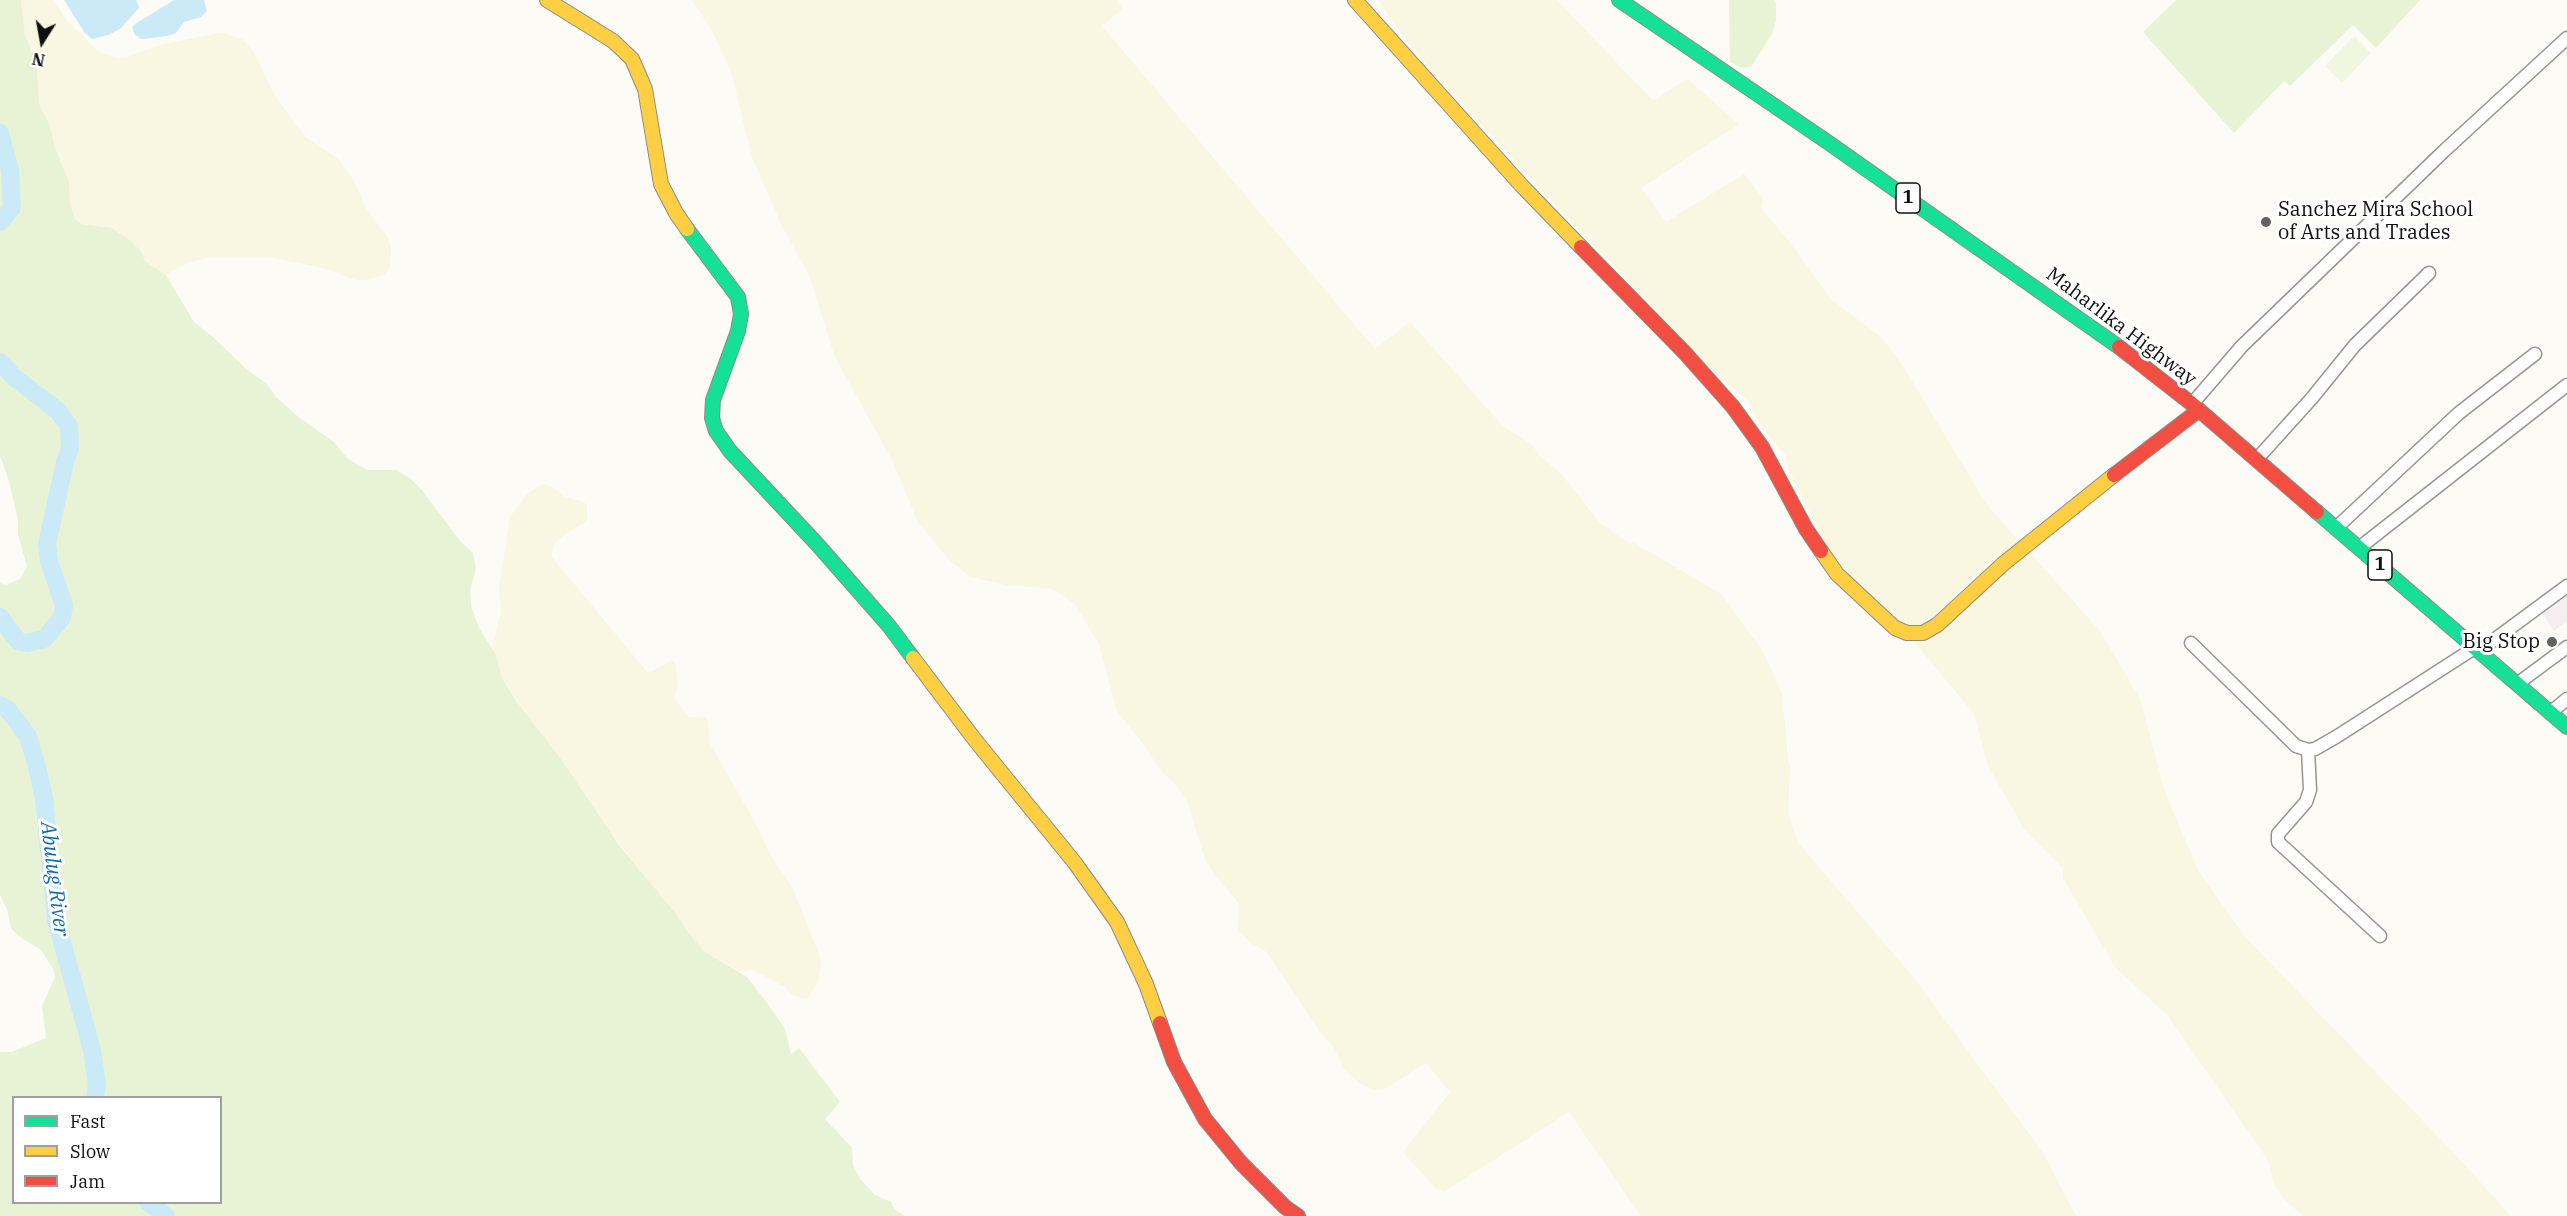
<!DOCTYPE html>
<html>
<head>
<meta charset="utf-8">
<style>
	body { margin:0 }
	#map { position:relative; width:2567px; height:1216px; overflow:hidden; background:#fcfbf5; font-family:"IBM Plex Serif",serif }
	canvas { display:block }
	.legend { position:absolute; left:12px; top:1096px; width:210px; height:108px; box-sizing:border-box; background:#fff; border:2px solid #9f9f9f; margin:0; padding:8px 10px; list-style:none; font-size:18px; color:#0f0f0f }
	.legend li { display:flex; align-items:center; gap:12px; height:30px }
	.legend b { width:30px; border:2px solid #9f9f9f }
	.north { position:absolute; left:12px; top:12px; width:60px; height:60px; -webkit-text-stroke:4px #fff; paint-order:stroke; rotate:191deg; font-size:16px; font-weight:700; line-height:24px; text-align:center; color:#0f0f0f }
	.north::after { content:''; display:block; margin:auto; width:21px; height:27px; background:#0f0f0f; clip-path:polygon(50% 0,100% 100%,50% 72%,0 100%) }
</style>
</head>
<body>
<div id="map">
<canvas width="2567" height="1216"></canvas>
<ul class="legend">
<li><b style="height:8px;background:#16e098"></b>Fast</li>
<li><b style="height:8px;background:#ffcf43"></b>Slow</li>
<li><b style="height:8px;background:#f24e42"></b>Jam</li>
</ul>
<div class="north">N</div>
</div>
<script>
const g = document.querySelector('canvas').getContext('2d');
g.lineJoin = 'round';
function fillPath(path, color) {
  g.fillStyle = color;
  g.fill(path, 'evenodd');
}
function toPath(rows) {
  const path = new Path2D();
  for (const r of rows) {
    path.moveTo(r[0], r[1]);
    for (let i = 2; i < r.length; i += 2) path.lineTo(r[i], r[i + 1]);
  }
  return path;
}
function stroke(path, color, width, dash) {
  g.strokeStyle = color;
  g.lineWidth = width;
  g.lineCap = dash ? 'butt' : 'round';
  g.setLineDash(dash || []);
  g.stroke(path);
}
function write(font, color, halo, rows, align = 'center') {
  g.font = font + ' "IBM Plex Serif",serif';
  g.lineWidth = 6;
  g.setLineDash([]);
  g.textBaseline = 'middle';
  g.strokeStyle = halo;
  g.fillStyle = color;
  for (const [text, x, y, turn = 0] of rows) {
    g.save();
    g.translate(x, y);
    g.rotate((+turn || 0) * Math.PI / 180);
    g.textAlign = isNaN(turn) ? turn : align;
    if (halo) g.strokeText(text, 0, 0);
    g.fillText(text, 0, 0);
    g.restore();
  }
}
const industrial = toPath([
	[2567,589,2567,621,2554,631,2539,610]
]);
const farmland = toPath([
	[21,0,53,0,67,21,99,52,116,58,125,58,160,45,214,34,223,33,242,39,254,52,274,94,295,124,307,138,338,159,354,181,365,207,388,238,391,247,390,266,385,274,366,280,356,280,320,267,273,258,206,258,188,263,166,275,145,261,142,253,119,232,112,228,81,224,74,219,70,204,69,181,55,148,50,126,39,104,37,66,25,35],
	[692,0,1118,0,1122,9,1102,26,1375,349,1410,322,1502,425,1532,445,1540,456,1562,475,1601,524,1626,541,1636,544,1721,594,1763,651,1782,694,1788,759,1790,768,1788,813,1798,843,1914,978,2043,1153,2076,1216,1641,1216,1569,1112,1445,1191,1435,1188,1403,1152,1450,1092,1426,1063,1384,1089,1375,1090,1359,1083,1345,1070,1332,1045,1320,1032,1267,952,1251,943,1238,930,1239,903,1215,875,1205,859,1187,801,1176,785,1162,772,1140,740,1117,711,1099,644,1075,604,1053,589,1006,585,971,577,949,560,918,522,893,462,835,357,809,275,782,226,752,157,731,71,711,29],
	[1378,0,1557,0,1653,101,1687,79,1739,124,1641,188,1666,222,1744,174,1763,199,1761,208,1788,240,1832,300,1882,338,1903,366,1987,505,2100,631,2140,699,2165,792,2198,870,2244,936,2452,1151,2511,1216,2303,1216,2284,1199,2274,1184,2268,1160,2168,1016,2115,967,2063,878,2063,868,2025,830,1988,766,1974,714,1893,616,1836,565,1790,473,1786,455,1760,425,1748,400,1719,377,1552,201,1417,54],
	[542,484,551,486,565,497,584,502,587,506,587,520,556,541,551,556,647,672,652,672,672,660,675,663,678,685,674,698,689,718,702,716,707,718,710,744,758,828,769,853,793,889,819,954,821,963,818,981,809,997,800,998,791,994,785,987,751,969,741,972,705,952,699,946,601,820,502,678,492,649,501,611,499,588,510,517,527,494]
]);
const green = toPath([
	[0,0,21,0,25,35,37,65,39,104,50,126,55,148,69,181,70,204,75,219,81,224,112,228,131,241,142,253,145,261,166,275,194,322,213,337,247,370,267,384,276,397,296,415,335,443,347,458,367,470,396,470,410,478,421,489,461,542,473,553,476,568,470,590,471,606,479,628,496,655,502,678,515,699,560,758,619,845,676,914,689,934,705,952,747,977,771,1008,785,1029,791,1054,799,1048,840,1102,825,1119,852,1148,853,1165,860,1179,875,1195,891,1202,894,1209,905,1216,0,1216,0,1052,12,1052,46,1038,42,1006,55,977,54,970,41,950,17,935,11,928,7,909,0,895,0,583,6,585,20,579,27,566,18,535,18,520,9,481,0,456],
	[14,1098,220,1098,220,1202,14,1202],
	[1729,0,1773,0,1776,4,1776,20,1772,34,1751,67,1743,68,1730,62],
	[2176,0,2420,0,2376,48,2353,25,2290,86,2284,81,2234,133,2143,32]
]);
const pitch = toPath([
	[2354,36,2371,53,2342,83,2325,66]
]);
const water = toPath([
	[64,0,136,0,139,8,120,29,108,35,92,39,85,33],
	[174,0,204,0,207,11,201,17,184,22,176,33,167,36,142,39,135,35,132,27,135,24]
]);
const river = toPath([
	[0,133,10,170,12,208,0,222],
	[0,362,15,378,58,411,69,426,70,449,65,462,47,544,49,561,64,605,62,618,44,639,27,643,18,641,0,617],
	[0,705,8,710,28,736,36,763,44,798,56,920,92,1050,97,1084,95,1098],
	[148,1202,166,1216]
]);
const street = toPath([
	[2192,404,2242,346,2444,151,2567,38],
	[2257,459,2312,398,2355,345,2429,273],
	[2336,528,2459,413,2535,354],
	[2359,548,2567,385],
	[2191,643,2296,746,2308,750,2315,749,2336,737,2476,647],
	[2479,651,2567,586],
	[2517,684,2567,647],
	[2550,713,2567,699],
	[2308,750,2310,790,2306,802,2278,834,2278,842,2380,936]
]);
const fast = toPath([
	[1619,0,1829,143,2119,347],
	[687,229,738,297,741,314,738,331,713,400,712,418,716,431,730,451,817,544,889,626,913,658],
	[2317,512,2567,727]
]);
const slow = toPath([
	[547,0,613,41,632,59,645,89,661,184,676,213,687,229],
	[1355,0,1522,186,1581,247],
	[1821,551,1837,574,1895,628,1907,633,1923,633,1937,625,2003,564,2114,475],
	[913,658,975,740,1075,863,1117,922,1146,984,1160,1023]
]);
const jam = toPath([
	[1581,247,1685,353,1733,407,1762,447,1806,529,1821,551],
	[2119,347,2192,404,2317,512],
	[2114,475,2199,410],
	[1160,1023,1174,1062,1205,1119,1241,1163,1285,1207,1298,1216]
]);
const markers = [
	[2266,222,6,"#626260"],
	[2552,642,6,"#626260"]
];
const shields = [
	[1908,198,24],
	[2380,565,24]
];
const shieldNames = [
	["1",1908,198],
	["1",2380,565]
];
const poiNames = [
	["Sanchez Mira School",2278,210],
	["of Arts and Trades",2278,233],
	["Big Stop",2540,642,"right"]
];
const streetNames = [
	["Maharlika Highway",2121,327,37]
];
const waterNames = [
	["Abulug River",54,879,83]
];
fillPath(industrial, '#f4eef1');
fillPath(farmland, '#f9f6e1');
fillPath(green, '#e7f3d4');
fillPath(pitch, '#f0f7de');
fillPath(water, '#caeaf8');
stroke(river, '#caeaf8', 18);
stroke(street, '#969593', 15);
stroke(fast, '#8c8c89', 16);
stroke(slow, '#8c8c89', 16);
stroke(jam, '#8c8c89', 16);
stroke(street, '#fffefe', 12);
stroke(fast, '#16e098', 14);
stroke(slow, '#ffcf43', 14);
stroke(jam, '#f24e42', 14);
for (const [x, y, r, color] of markers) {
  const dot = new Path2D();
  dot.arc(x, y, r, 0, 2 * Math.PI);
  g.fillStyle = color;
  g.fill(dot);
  stroke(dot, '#fff', 2);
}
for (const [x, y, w] of shields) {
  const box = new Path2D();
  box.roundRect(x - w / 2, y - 15, w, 30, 4.5);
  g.fillStyle = '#fff';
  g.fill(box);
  stroke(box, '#0f0f0f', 1.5);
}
write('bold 18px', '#0f0f0f', null, shieldNames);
write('20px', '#0f0f0f', '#fff', poiNames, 'left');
write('20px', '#0f0f0f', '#fff', streetNames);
write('italic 21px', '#116ca9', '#fff', waterNames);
</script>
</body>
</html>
